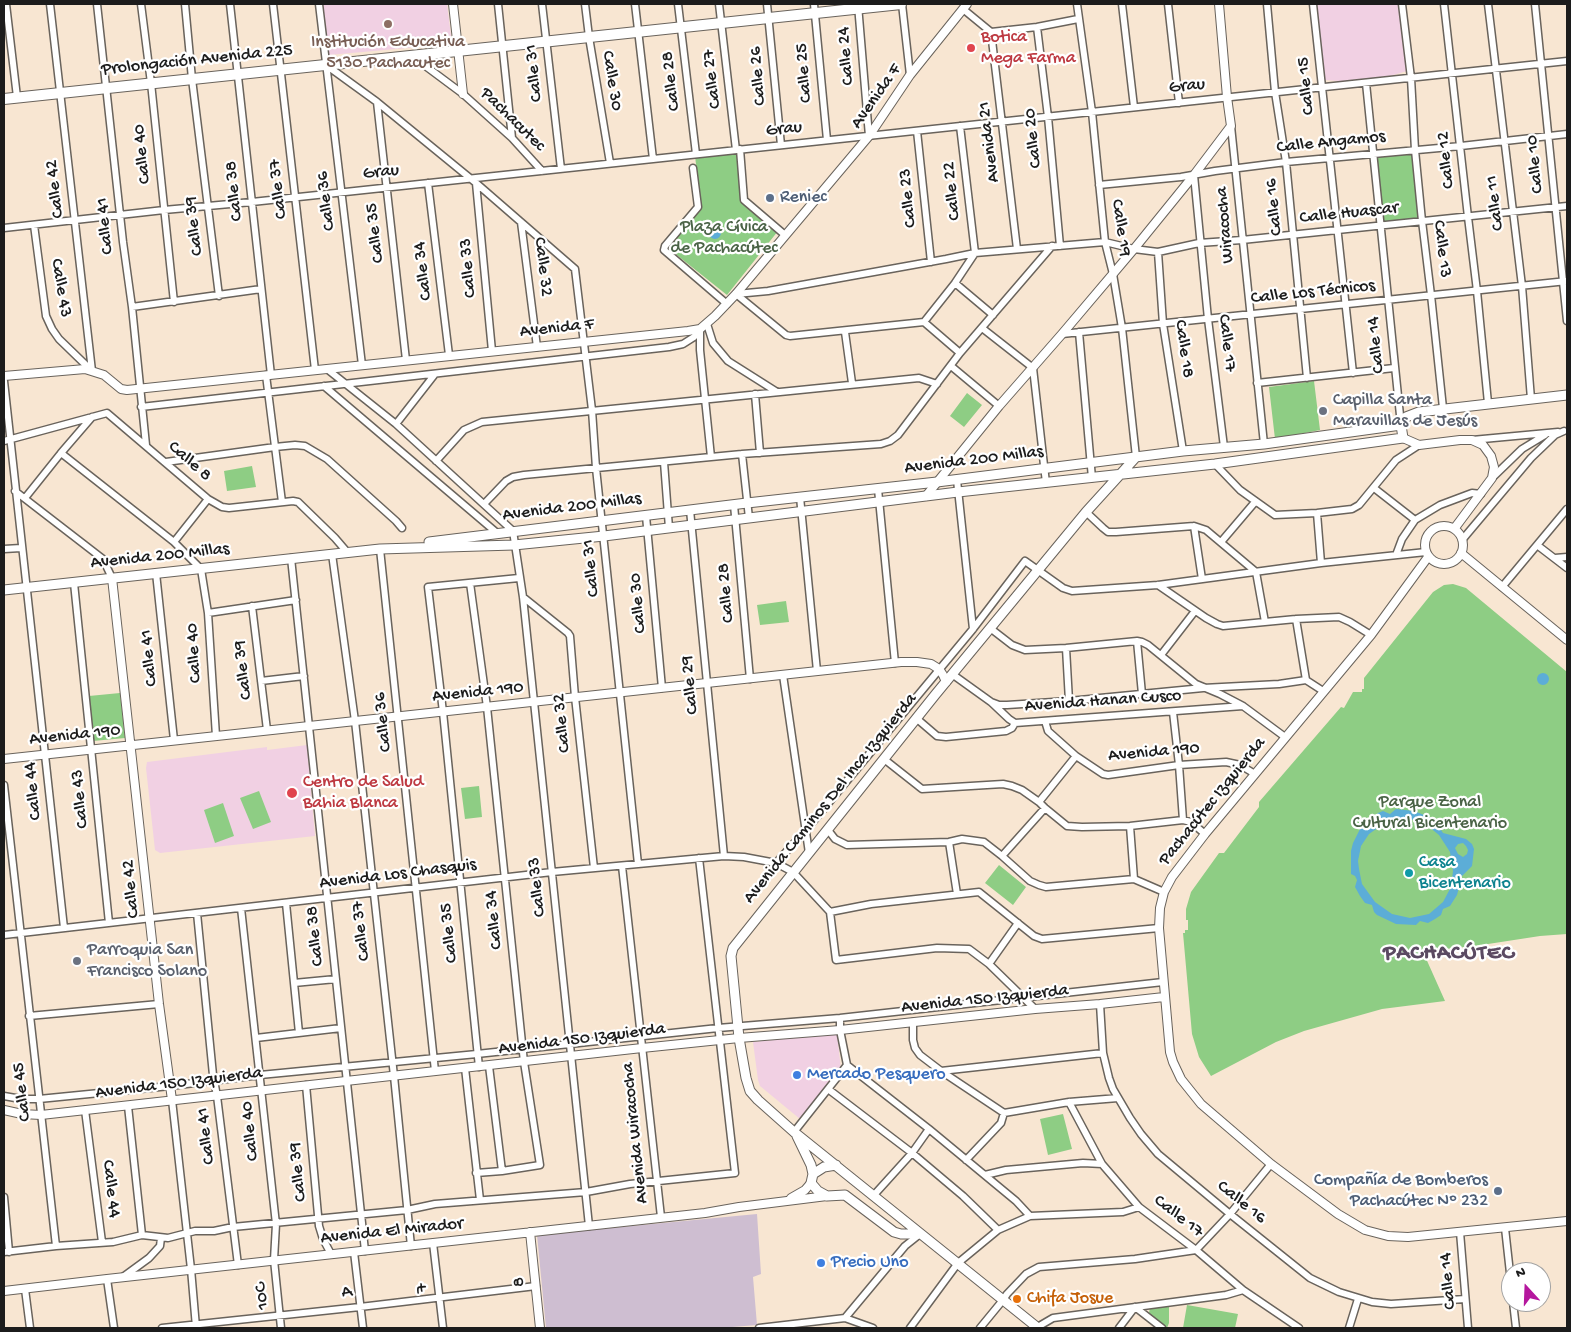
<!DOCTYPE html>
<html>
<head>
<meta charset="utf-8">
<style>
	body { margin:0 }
	#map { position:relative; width:1571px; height:1332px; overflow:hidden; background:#f8e6d2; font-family:"Gochi Hand",sans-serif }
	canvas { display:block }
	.frame { position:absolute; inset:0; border:5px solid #1c1c1c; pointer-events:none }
	.north { position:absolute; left:1501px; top:1262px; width:50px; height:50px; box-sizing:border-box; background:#fff; border:1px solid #a4a4a4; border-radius:50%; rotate:340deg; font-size:14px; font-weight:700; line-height:20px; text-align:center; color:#1c1c1c }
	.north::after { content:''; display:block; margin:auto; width:18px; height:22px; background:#b5179e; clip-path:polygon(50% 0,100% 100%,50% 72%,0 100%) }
</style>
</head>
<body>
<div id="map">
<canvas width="1571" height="1332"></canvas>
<div class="frame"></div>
<div class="north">N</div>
</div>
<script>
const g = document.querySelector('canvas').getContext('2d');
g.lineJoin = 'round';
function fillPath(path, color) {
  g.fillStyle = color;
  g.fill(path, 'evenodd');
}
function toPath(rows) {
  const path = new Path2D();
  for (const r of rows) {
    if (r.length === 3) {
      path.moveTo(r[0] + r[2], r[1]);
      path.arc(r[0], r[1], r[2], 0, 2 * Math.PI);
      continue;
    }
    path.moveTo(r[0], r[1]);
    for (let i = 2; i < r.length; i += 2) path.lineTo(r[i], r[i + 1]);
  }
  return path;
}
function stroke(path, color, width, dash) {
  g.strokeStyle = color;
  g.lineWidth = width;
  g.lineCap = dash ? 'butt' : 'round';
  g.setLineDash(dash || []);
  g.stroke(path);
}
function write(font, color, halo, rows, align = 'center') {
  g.font = font + ' "Gochi Hand",sans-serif';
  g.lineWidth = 4.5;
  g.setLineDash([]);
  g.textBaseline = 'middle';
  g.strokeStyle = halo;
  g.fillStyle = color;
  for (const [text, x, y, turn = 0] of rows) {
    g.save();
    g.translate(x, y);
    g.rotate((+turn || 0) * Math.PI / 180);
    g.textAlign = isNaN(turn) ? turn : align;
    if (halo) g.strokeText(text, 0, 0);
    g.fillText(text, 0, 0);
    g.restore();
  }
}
const built = toPath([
	[323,4,447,4,452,44,329,55],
	[1315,4,1399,4,1407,71,1366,83,1325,80],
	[307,745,315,836,160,853,155,850,146,768,147,762,267,747,267,750],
	[837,1033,841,1070,800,1119,760,1086,758,1080,753,1042]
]);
const industrial = toPath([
	[757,1214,761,1274,753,1277,757,1325,720,1328,546,1328,537,1235]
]);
const green = toPath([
	[737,152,743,202,778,231,727,295,668,248,701,205,695,156],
	[1412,152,1420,219,1382,223,1374,156],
	[1314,381,1320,430,1275,439,1269,387],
	[967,393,982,405,964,427,950,416],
	[252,466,256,487,227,491,224,471],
	[1453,584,1466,588,1567,672,1567,934,1540,936,1475,946,1425,951,1424,954,1445,1001,1382,1009,1304,1031,1276,1042,1211,1076,1199,1057,1192,1034,1183,933,1185,933,1185,930,1188,930,1188,920,1186,920,1186,909,1191,892,1219,853,1224,853,1259,807,1259,802,1341,707,1344,708,1353,692,1362,692,1362,689,1364,689,1364,678,1433,592,1444,585],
	[786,601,789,622,760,625,757,605],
	[120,693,125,738,93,741,89,696],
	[479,786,482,817,465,819,461,788],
	[259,791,271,822,253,829,240,798],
	[223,803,234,836,215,843,204,810],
	[999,865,1026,887,1013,905,985,883],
	[1063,1114,1072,1149,1048,1155,1040,1119],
	[1169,1305,1169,1323,1167,1328,1149,1313,1150,1307],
	[1187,1305,1238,1314,1235,1328,1183,1328]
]);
const water = toPath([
	[715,233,6],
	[1543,679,6],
	[1396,809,1414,811,1429,817,1440,825,1441,830,1443,833,1466,839,1472,844,1474,849,1472,866,1462,876,1457,895,1450,906,1443,909,1441,915,1435,919,1428,923,1420,921,1416,925,1396,924,1377,915,1374,912,1372,905,1365,903,1360,896,1355,887,1357,880,1355,876,1351,874,1351,851,1353,843,1360,829,1367,827,1369,820,1378,813,1383,811,1390,814],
	[1404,818,1423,822,1439,835,1450,852,1453,871,1451,887,1443,902,1429,914,1410,918,1392,914,1375,902,1362,884,1359,869,1358,861,1361,846,1369,834,1386,822],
	[1463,843,1466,846,1468,850,1467,854,1463,857,1458,854,1455,848,1458,844]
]);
const minor = toPath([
	[6,4,17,97],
	[50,4,92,371],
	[97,4,123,242,132,307,146,445],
	[141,4,151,83,174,302],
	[185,4,192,79,219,296],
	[230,4,271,375],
	[273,4,315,370],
	[319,4,362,365],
	[498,4,512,138],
	[542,4,561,169],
	[585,4,589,37,610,163],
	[635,4,653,159],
	[678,4,696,154],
	[719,4,736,150],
	[767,4,781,145],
	[814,4,827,140],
	[902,4,910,75],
	[1077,4,1092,112,1105,242,1113,274,1122,328,1136,457],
	[1122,4,1134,107],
	[1168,4,1179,103],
	[1267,4,1275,92,1286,162,1307,378],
	[1313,4,1353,373],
	[1402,4,1411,78,1415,150,1422,221,1431,295,1443,408],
	[1444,4,1468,217,1477,291,1488,403],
	[1488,4,1522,286,1531,399],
	[1535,4,1567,321],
	[858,5,869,136],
	[963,9,991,32,1037,27,1078,19],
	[1037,27,1048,117,1060,246],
	[991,32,1017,249],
	[412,56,463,94,512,138,542,171],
	[326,65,377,102,476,183,575,269,592,410,596,468,638,864],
	[1366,83,1401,425],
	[377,102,406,360],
	[1231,126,1264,444],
	[917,131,931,262],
	[740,149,744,200,785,235],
	[693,168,698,207,665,246,664,250,727,304],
	[1194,175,1208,319,1224,447],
	[428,183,449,355],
	[476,183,492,351],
	[1099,185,1181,177,1215,171,1286,162,1461,146,1567,134],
	[521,222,537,347],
	[34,225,46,316,52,329,59,339,91,370],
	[4,228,164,210,252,202,1567,61],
	[1158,252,1163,324,1183,451],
	[955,283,993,315],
	[736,294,768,291,946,259,975,253,1105,242,1134,249,1158,252,1199,243,1242,240,1567,206],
	[736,294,786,335,790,336,924,322,955,283,975,253,960,126],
	[132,307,261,289],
	[924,322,960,353],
	[707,324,713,343,728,361,777,392],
	[982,328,1033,368,1046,483],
	[700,330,700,350,711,457],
	[845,332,852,383],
	[1079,332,1092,478],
	[1062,334,1567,281],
	[951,366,999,406],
	[327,369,396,424,513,531,523,597,589,1226],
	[266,375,282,502],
	[4,381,64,928],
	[1257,383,1394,368],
	[324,386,497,533],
	[755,394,760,453],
	[141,407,669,347,683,344,694,337,700,329],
	[92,417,61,453,174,542,201,569,208,613,216,736],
	[396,424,435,374],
	[1472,440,1558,432],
	[4,441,107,413,208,499,222,507,229,508,293,501,298,502,335,538,347,552],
	[742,454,749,518],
	[436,461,464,430,482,422,919,378,937,384],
	[166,462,275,447,295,445,305,446,327,459,396,521,402,528],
	[664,462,669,528],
	[1215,464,1240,490,1275,515,1317,513,1352,509,1359,505,1396,460,1419,445],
	[1492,478,1522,449,1545,435],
	[957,480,973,629],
	[1374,488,1415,520],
	[878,489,895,663],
	[15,491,103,559,112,578],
	[800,497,817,671],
	[25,498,61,453],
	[484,504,506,481,513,477,524,475,742,454,881,444,890,441,898,435,960,353,1052,246],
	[734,505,750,679],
	[690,510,724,856],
	[1086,512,1103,528,1108,532,1116,532,1194,526,1206,530,1256,572,1265,622],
	[1317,513,1321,563],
	[646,516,662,688],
	[1194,526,1202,579],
	[1462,540,1531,458,1555,435,1564,431],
	[174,542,208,499],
	[1221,542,1255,502],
	[1537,545,1567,568],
	[4,549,21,548],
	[380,549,435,1071],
	[332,554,355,721,394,1076,411,1246],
	[1396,555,1402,539,1415,520,1440,505,1472,493,1481,494],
	[291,558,365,1251],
	[1555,558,1567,557],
	[156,573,174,740],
	[74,583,109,923],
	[470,583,487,707,524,1062,540,1165,502,1171,476,1173],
	[1158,585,1206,618,1217,624,1223,626,1296,619,1339,617,1350,622,1371,635],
	[1502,587,1567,509],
	[523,597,568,633,570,636,575,697,594,868],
	[252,606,267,730],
	[208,613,296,600],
	[1296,619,1306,680,1323,691],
	[990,628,1012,645,1025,650,1066,648,1137,641,1142,642,1148,645,1196,684,1220,694,1243,706,1285,737],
	[1137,641,1142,694],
	[1066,648,1069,701],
	[1161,655,1195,611],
	[952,674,991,702,1009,719,1015,723,1243,706],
	[783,675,809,853],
	[261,681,304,676],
	[991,702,999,705,1007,705,1069,701,1203,688,1279,684,1306,680],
	[1173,712,1179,765,1183,820],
	[916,718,937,736,946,737,1006,731,1012,728,1015,723],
	[1045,721,1048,731,1076,756,1103,774,1108,775,1179,765,1226,762,1240,765,1255,774],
	[884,759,922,789,1003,784,1012,786,1022,790,1039,802,1045,808,1067,826,1082,827,1130,826,1183,820,1191,822,1205,834],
	[4,785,56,1246],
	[1039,802,1076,756],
	[1130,826,1134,879],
	[828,830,835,839,847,845,949,842,962,839,984,842,1002,856,1030,881,1039,885,1046,887,1134,879,1164,892],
	[949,842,957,894],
	[1002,856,1045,808],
	[776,863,806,830,973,629,1025,561,1063,588,1072,591,1158,585,1321,563,1426,552],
	[622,866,661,1217],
	[286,903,299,1033],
	[241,908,276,1224,274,1260,281,1328],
	[830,912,836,960,937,948,969,949,989,964,1035,1009],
	[197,913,213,1075,217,1096,238,1265],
	[4,935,552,872,724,856,744,857,776,863,793,872,830,912,871,904,979,892,1034,936,1042,939,1159,928],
	[989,964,1018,923],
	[294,983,336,979],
	[1100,1004,1103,1053,1109,1078,1113,1089,1130,1118,1141,1134,1158,1154,1230,1214,1310,1278,1339,1292,1372,1302,1391,1304,1465,1299],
	[29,1016,159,1004],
	[840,1018,840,1030,847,1065,929,1129,1016,1201,1030,1216],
	[913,1022,913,1040,915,1048,920,1055,941,1071,1004,1113,1069,1102,1118,1098],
	[256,1038,341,1028],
	[489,1066,502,1171],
	[479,1067,443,712,428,587,519,578],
	[465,1068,480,1200],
	[941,1071,1103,1053],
	[306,1085,319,1226,323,1239,331,1254],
	[828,1089,912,1153,963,1196,998,1230],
	[4,1096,21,1099,39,1099,170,1086,260,1075,477,1054,718,1028,840,1018,1163,982],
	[172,1100,191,1269,196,1327],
	[1069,1102,1102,1164,1139,1207,1196,1250,1243,1290,1299,1328],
	[128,1106,142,1235],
	[85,1110,102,1242],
	[794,1132,847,1065],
	[966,1160,1001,1123,1004,1113],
	[985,1175,1006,1170,1083,1163,1102,1164],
	[874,1195,912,1153,929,1129],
	[4,1197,9,1252],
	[1505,1228,1511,1282],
	[1460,1232,1468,1328],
	[433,1243,443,1328],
	[4,1252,56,1246,113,1242,142,1235,168,1238,195,1231,214,1231,233,1227,407,1210,435,1204,586,1192,630,1184,735,1173,699,858],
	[354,1252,363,1328],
	[123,1277,149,1258,160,1246,161,1238],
	[107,1279,114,1328],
	[25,1289,30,1328],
	[1513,1302,1516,1328],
	[845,1318,905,1246,920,1234],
	[162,1328,360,1307,536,1286],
	[759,1328,845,1318,873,1328],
	[910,1328,958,1263,998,1230,1030,1216,1123,1212,1139,1207],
	[980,1328,1003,1300,1007,1294,1026,1274,1039,1267,1135,1259,1196,1250,1230,1214,1271,1164],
	[1038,1328,1041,1325,1053,1318,1226,1295,1243,1290],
	[1119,1328,1135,1307,1162,1328],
	[1349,1328,1358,1299]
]);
const tertiary = toPath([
	[453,4,463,94],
	[4,376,85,369,104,375,121,389,127,390,688,331,700,329,715,316,736,294,869,136,910,75,967,4],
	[1403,438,1419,445,1460,440,1472,440,1483,445,1491,456,1494,467,1492,478,1454,529],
	[926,496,999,406,1062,334,1134,249,1194,175,1231,126,1227,97,1219,4],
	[1444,545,19],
	[1461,553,1567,640],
	[1428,557,1371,635,1205,834,1172,877,1164,892,1160,908,1159,928,1170,1052,1173,1062,1181,1079,1201,1104,1271,1164,1338,1214,1365,1230,1388,1236,1408,1237,1567,1221],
	[112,578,159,1004,172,1100],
	[4,759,901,662,917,662,931,664,939,669,943,675,946,682],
	[4,1110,22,1114,41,1115,642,1048,739,1038,840,1030,1035,1009,1100,1004,1164,997],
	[791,1198,805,1190,811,1183],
	[530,1232,540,1328],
	[4,1291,107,1279,705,1213,739,1207,827,1196]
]);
const secondary = toPath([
	[429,542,747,503,937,482,1183,451,1264,444,1401,425,1406,417,1419,412,1567,395],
	[4,590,380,549,514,545,604,536,958,492,1215,464,1403,438,1401,425],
	[797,1136,811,1165,813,1174,811,1183,818,1191,827,1196,845,1195,894,1232,901,1234,920,1234],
	[813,1174,824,1167,836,1165],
	[1038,1328,794,1132,758,1100,750,1091,746,1078,739,1038,731,956,733,948,935,695,1086,512,1136,457]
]);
const primary = toPath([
	[4,99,901,4]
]);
const markers = [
	[388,24,5,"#8d6e63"],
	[971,48,5,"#e0444e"],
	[770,198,5,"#5c6f8a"],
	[1323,411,5,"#6b7280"],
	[292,793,6,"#e0444e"],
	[1409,873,5,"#0f9aa8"],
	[77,961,5,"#6b7280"],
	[797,1075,5,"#3f7fe0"],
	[1498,1191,5,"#5c6f8a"],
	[821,1263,5,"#3f7fe0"],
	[1017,1299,5,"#e8710a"]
];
const healthNames = [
	["Botica",981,38],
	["Mega Farma",981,59],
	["Centro de Salud",303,783],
	["Bahia Blanca",303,804]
];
const educationNames = [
	["Institución Educativa",388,43],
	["5130 Pachacutec",388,64]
];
const streetNames = [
	["Calle 24",847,56,-95],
	["Prolongación Avenida 225",197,61,-6],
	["Calle 31",535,73,-96],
	["Calle 25",805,73,-95],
	["Calle 26",759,76,-95],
	["Calle 27",713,79,-97],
	["Calle 30",611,81,81],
	["Calle 28",672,81,-97],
	["Calle 15",1307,86,-96],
	["Grau",1187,87,-6],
	["Avenida F",877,97,-55],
	["Pachacutec",512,120,44],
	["Grau",784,130,-6],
	["Calle 20",1034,138,-96],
	["Avenida 21",990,142,-97],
	["Calle Angamos",1331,143,-6],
	["Calle 40",143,154,-96],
	["Calle 12",1447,160,-96],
	["Calle 10",1536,164,-96],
	["Grau",381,173,-6],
	["Calle 42",56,189,-97],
	["Calle 37",279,189,-97],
	["Calle 38",235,191,-96],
	["Calle 22",953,191,-96],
	["Calle 23",909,198,-96],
	["Calle 36",327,201,-97],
	["Calle 11",1496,203,-97],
	["Calle 16",1275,207,-96],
	["Calle Huascar",1349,214,-6],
	["Wiracocha",1226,225,-95],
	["Calle 41",106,226,-96],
	["Calle 39",195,226,-97],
	["Calle 19",1120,228,81],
	["Calle 35",376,233,-97],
	["Calle 13",1441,249,83],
	["Calle 32",542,267,83],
	["Calle 33",469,268,-95],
	["Calle 34",424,271,-97],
	["Calle 43",60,288,80],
	["Calle Los Técnicos",1313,293,-6],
	["Avenida F",557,329,-6],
	["Calle 17",1226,343,83],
	["Calle 14",1377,345,-96],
	["Calle 18",1183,349,82],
	["Avenida 200 Millas",974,461,-7],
	["Calle 8",189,462,41],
	["Avenida 200 Millas",572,508,-7],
	["Avenida 200 Millas",160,557,-6],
	["Calle 31",592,568,-96],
	["Calle 28",727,593,-95],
	["Calle 30",639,603,-95],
	["Calle 40",195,653,-94],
	["Calle 41",150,658,-96],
	["Calle 39",244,670,-97],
	["Calle 29",691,685,-96],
	["Avenida 190",478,693,-6],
	["Avenida Hanan Cusco",1103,702,-4],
	["Calle 36",384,722,-96],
	["Calle 32",563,723,-96],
	["Avenida 190",75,736,-6],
	["Avenida 190",1154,753,-5],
	["Calle 44",34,791,-96],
	["Calle 43",81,799,-96],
	["Avenida Caminos Del Inca Izquierda",831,799,-51],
	["Pachacútec Izquierda",1213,802,-51],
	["Avenida Los Chasquis",398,875,-7],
	["Calle 33",538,887,-96],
	["Calle 42",132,889,-96],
	["Calle 34",495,920,-96],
	["Calle 37",362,931,-97],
	["Calle 35",450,933,-96],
	["Calle 38",316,936,-96],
	["Avenida 150 Izquierda",985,1000,-6],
	["Avenida 150 Izquierda",582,1040,-7],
	["Avenida 150 Izquierda",179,1084,-7],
	["Calle 45",23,1092,-97],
	["Calle 40",251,1131,-96],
	["Avenida Wiracocha",636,1133,-96],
	["Calle 41",207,1136,-97],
	["Calle 39",299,1172,-96],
	["Calle 44",110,1189,83],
	["Calle 16",1241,1203,39],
	["Calle 17",1178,1217,38],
	["Avenida El Mirador",392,1232,-6],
	["Calle 14",1449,1281,-95],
	["8",520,1282,-96],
	["7",423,1288,-97],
	["A",347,1293,-6],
	["10C",263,1296,-96]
];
const serviceNames = [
	["Reniec",780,198],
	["Compañía de Bomberos",1488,1181,"right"],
	["Pachacútec Nº 232",1488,1202,"right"]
];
const parkNames = [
	["Plaza Cívica",724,228],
	["de Pachacútec",724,249],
	["Parque Zonal",1430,803],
	["Cultural Bicentenario",1430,824]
];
const worshipNames = [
	["Capilla Santa",1333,401],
	["Maravillas de Jesús",1333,422],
	["Parroquia San",87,951],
	["Francisco Solano",87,972]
];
const cultureNames = [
	["Casa",1419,863],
	["Bicentenario",1419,884]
];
const shopNames = [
	["Mercado Pesquero",807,1075],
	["Precio Uno",831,1263]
];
const foodNames = [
	["Chifa Josue",1027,1299]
];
const districtNames = [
	["PACHACÚTEC",1449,955]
];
fillPath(built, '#f1d0e3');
fillPath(industrial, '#cebed1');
fillPath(green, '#8ecd84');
fillPath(water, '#5cadd7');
stroke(minor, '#69635c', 9);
stroke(tertiary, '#69635c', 10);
stroke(secondary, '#69635c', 11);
stroke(primary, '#69635c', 12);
stroke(minor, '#fff', 6);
stroke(tertiary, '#fff', 8);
stroke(secondary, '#fff', 9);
stroke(primary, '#fff', 10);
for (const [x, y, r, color] of markers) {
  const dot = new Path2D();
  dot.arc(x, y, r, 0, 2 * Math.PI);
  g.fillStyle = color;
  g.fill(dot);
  stroke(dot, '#fff', 2);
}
write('18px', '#be3a42', '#fff', healthNames, 'left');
write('18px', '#785e54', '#fff', educationNames);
write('18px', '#1c1c1c', '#fff', streetNames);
write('18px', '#4e5e75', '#fff', serviceNames, 'left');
write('18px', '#4a6346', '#fff', parkNames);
write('18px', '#5b616d', '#fff', worshipNames, 'left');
write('18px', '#0d838f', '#fff', cultureNames, 'left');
write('18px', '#366cbe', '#fff', shopNames, 'left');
write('18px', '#c56008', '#fff', foodNames, 'left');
g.letterSpacing = '1px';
write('bold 22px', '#5b4a62', '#fff', districtNames);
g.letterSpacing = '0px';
</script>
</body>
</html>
